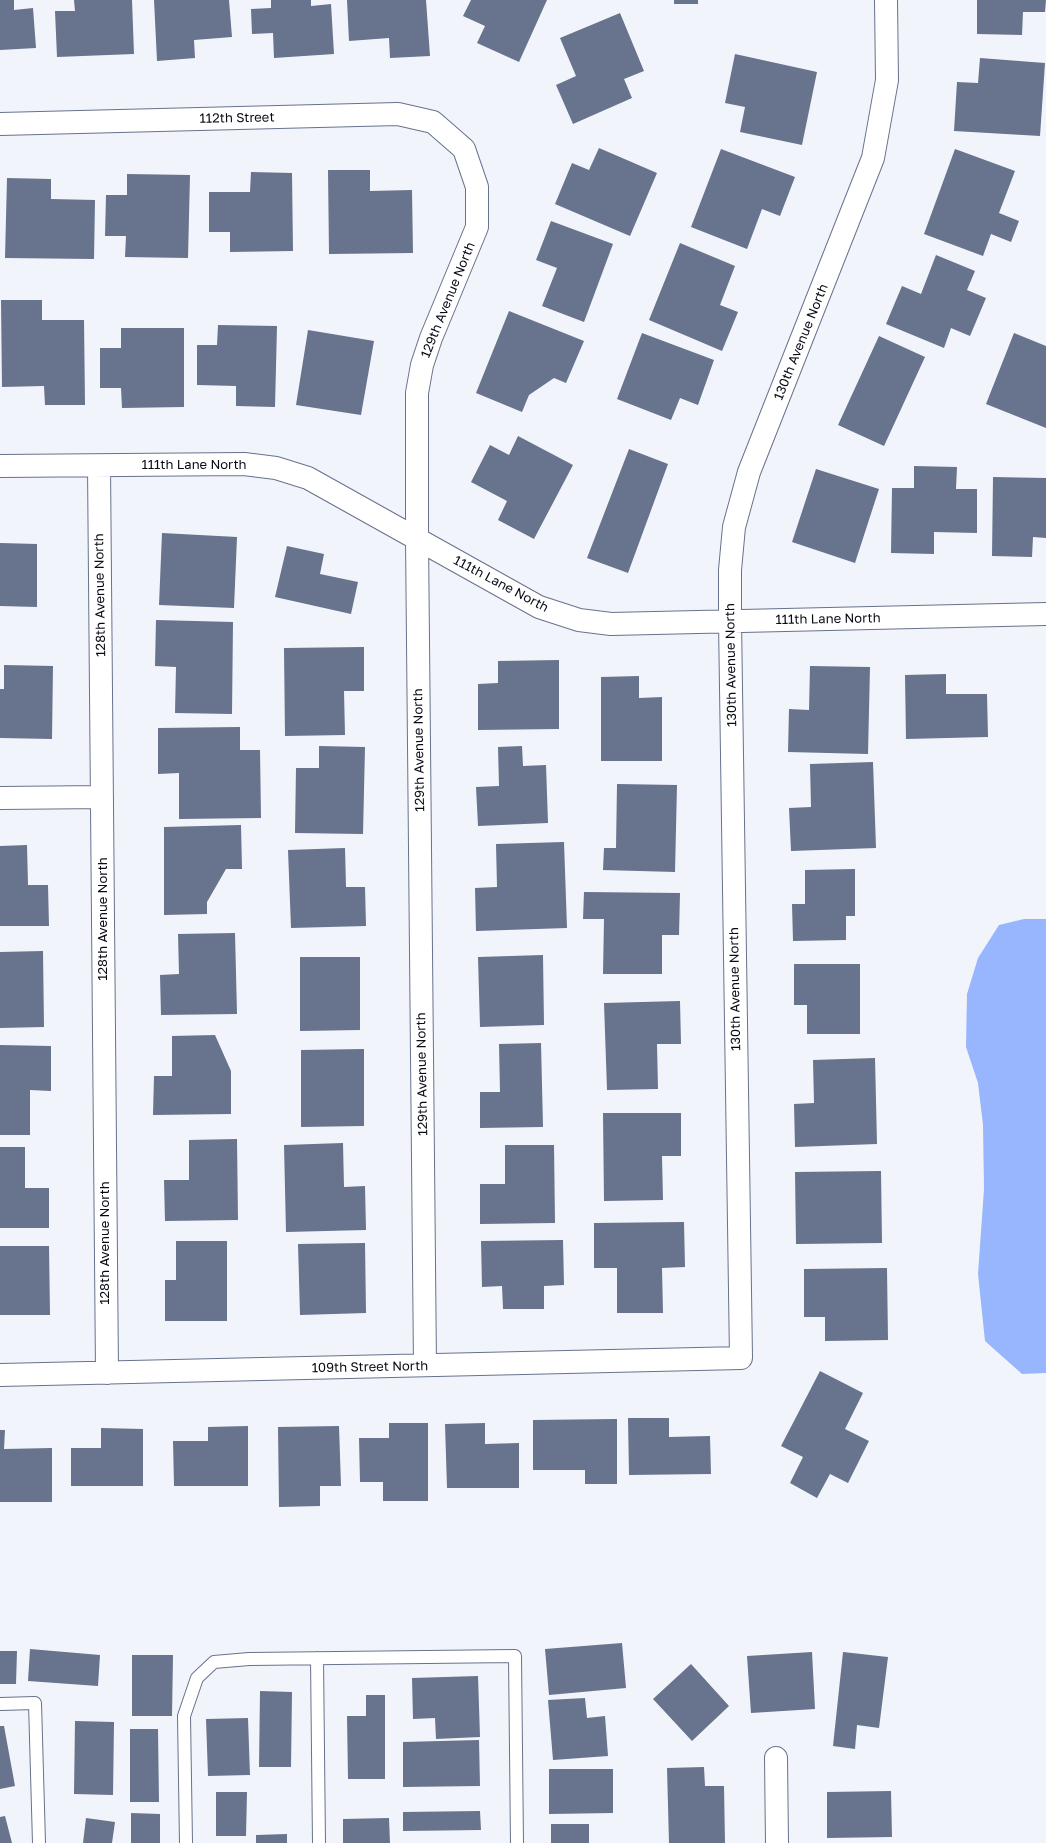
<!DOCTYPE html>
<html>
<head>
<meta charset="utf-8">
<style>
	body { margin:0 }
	canvas { display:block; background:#f1f4fa }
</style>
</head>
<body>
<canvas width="1046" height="1843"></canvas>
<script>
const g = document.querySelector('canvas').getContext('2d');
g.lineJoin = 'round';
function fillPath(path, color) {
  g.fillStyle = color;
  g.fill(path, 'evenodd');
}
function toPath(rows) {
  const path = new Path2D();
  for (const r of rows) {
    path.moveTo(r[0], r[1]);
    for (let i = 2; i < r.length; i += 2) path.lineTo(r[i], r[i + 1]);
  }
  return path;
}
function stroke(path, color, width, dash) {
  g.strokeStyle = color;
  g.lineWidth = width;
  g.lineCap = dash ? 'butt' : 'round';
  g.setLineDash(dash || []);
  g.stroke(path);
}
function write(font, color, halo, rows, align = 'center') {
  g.font = font + ' "Golos Text",sans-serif';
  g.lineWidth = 3;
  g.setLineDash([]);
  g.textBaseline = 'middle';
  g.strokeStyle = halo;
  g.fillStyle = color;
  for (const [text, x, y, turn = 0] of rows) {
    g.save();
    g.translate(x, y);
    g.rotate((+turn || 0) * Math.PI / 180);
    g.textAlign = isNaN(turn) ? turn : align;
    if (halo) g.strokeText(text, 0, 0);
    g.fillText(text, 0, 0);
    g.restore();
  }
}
const water = toPath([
	[1024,919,1046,919,1046,1373,1022,1374,985,1341,978,1274,984,1189,983,1125,978,1083,966,1047,967,994,978,958,999,925]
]);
const building = toPath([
	[0,0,14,0,14,10,33,8,36,48,0,50],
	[74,0,132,0,134,54,57,57,55,11,75,11],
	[154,0,229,0,232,37,194,40,195,58,157,61],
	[271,0,311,0,311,6,331,4,334,54,274,58,273,33,252,34,251,9,271,8],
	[347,0,426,0,430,56,390,58,389,38,349,41],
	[471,0,547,0,519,62,477,43,485,26,463,16],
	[674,0,698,0,698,4,674,4],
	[977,0,1046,0,1045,12,1023,12,1022,35,977,34],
	[620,13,644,71,624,79,632,98,573,124,556,85,576,76,560,38],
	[735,54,817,72,802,145,740,132,745,107,725,103],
	[980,58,1045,63,1040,136,954,131,957,82,978,83],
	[599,148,657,173,630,236,555,204,572,163,589,170],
	[721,149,795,177,780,216,762,209,747,249,691,227],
	[955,149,1015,171,999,213,1019,221,1011,242,991,234,983,256,924,234],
	[328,170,370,170,370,191,412,190,413,253,329,254],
	[251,172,292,173,293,251,230,252,230,232,209,232,209,192,250,192],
	[127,174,190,175,188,258,125,257,126,236,105,236,106,195,127,195],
	[7,178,51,179,51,199,95,200,94,259,5,258],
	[551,221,613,244,584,322,542,306,557,268,536,260],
	[680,243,735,266,720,305,738,312,722,351,649,320],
	[936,255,975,271,967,290,986,298,970,336,951,328,944,348,886,324,902,286,921,294],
	[1,300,42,300,42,320,84,320,85,405,45,405,44,386,2,387],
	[509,311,584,341,566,383,554,378,529,395,522,412,476,393],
	[218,325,277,326,275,407,236,406,236,386,197,385,197,345,217,345],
	[121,328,184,328,184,407,122,408,121,388,100,388,100,348,121,348],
	[308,330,374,341,361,415,296,405],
	[642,333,714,360,698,405,680,398,671,420,617,399],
	[1014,333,1046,346,1046,428,986,404],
	[879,336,925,357,884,446,838,425],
	[518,436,573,465,534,539,498,520,507,501,471,482,490,445,509,455],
	[629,449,668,464,628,573,587,558],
	[914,466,957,467,956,489,977,489,977,533,934,532,934,554,891,553,892,488,914,488],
	[816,469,879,489,855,563,792,542],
	[993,477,1046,478,1046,538,1033,537,1032,557,992,556],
	[162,533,237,537,234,608,159,605],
	[0,543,37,544,37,607,0,606],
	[287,546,324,554,320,574,358,582,351,614,275,597],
	[156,620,233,622,232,714,175,713,176,667,155,666],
	[364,647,364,691,344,691,345,735,285,736,284,648],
	[559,660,559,729,478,730,478,684,498,683,498,661],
	[4,665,53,666,52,739,0,738,0,689,4,689],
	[810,666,870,667,868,754,788,752,789,709,809,710],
	[946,674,946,694,987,694,988,737,906,739,905,675],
	[639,676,639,698,662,697,662,761,601,761,601,677],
	[240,727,240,750,260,750,261,818,179,819,179,773,158,774,158,728],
	[319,746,365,747,363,834,295,833,296,768,319,768],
	[522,746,523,766,546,765,548,823,478,826,476,787,499,786,498,747],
	[873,762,876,848,791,851,789,808,811,807,810,764],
	[617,784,677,785,675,872,603,870,604,848,616,848],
	[241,825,242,869,226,869,207,902,207,914,164,915,164,827],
	[564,842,567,928,476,931,475,888,497,887,496,844],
	[27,845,28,885,48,885,49,926,0,926,0,846],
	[345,848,346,887,365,887,366,926,291,928,288,850],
	[855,869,855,916,846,916,846,940,793,941,792,904,805,904,805,870],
	[584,892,680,893,679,935,662,935,662,974,603,974,604,919,583,919],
	[235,933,237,1014,161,1015,160,975,179,974,178,934],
	[43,951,44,1027,0,1028,0,952],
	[543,955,544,1025,480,1027,478,957],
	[300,957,360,957,360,1030,300,1031],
	[794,964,860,964,860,1034,807,1034,807,1005,794,1005],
	[680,1001,681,1044,657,1044,658,1089,607,1090,604,1003],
	[215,1035,231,1071,231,1114,153,1115,154,1076,172,1076,172,1036],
	[541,1043,543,1127,480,1128,480,1092,500,1092,499,1044],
	[0,1045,51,1046,51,1091,30,1090,30,1135,0,1135],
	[364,1049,364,1126,301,1127,301,1050],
	[875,1058,877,1144,795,1147,794,1104,814,1103,813,1060],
	[603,1113,681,1113,681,1156,662,1156,663,1200,604,1201],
	[237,1139,238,1220,165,1221,164,1180,189,1180,189,1140],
	[343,1143,344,1187,365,1186,366,1230,286,1232,284,1145],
	[505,1145,554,1145,555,1223,480,1224,480,1184,505,1184],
	[0,1147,25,1147,25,1188,49,1188,49,1228,0,1228],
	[881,1171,882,1243,796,1244,795,1172],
	[684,1222,685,1267,662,1268,663,1313,617,1313,617,1268,594,1268,594,1223],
	[563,1240,564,1285,544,1286,544,1309,503,1309,502,1286,482,1287,481,1241],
	[176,1241,227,1241,227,1321,165,1321,165,1280,176,1280],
	[365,1243,366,1313,300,1315,298,1244],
	[0,1246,49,1246,50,1315,0,1315],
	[887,1268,888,1340,825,1341,825,1317,804,1317,804,1269],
	[820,1371,863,1393,845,1429,869,1441,848,1483,830,1474,817,1498,790,1483,803,1457,781,1446],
	[628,1418,669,1418,669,1437,710,1436,711,1474,629,1475],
	[617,1419,617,1484,585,1484,585,1470,533,1470,533,1420],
	[389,1423,428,1423,428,1501,383,1501,383,1482,360,1482,359,1438,389,1438],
	[485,1423,485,1444,519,1443,519,1488,447,1488,445,1424],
	[248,1426,248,1486,174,1486,173,1441,208,1441,208,1427],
	[339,1426,341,1486,320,1486,320,1506,279,1507,278,1427],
	[101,1428,143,1429,143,1486,71,1486,71,1448,101,1448],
	[0,1430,5,1430,4,1449,52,1448,52,1502,0,1502],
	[622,1643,626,1688,549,1695,545,1649],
	[30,1649,100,1655,98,1686,28,1681],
	[0,1651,17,1651,16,1684,0,1684],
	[812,1652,815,1709,751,1713,747,1656],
	[843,1652,888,1657,879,1728,857,1725,855,1749,833,1746],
	[132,1655,173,1655,172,1716,132,1716],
	[691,1664,729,1706,692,1741,653,1699],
	[478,1676,480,1737,436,1739,435,1718,413,1719,412,1678],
	[260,1691,292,1692,291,1767,259,1767],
	[366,1695,385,1695,385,1779,348,1779,347,1716,366,1716],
	[585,1698,587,1718,605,1716,608,1756,553,1760,548,1700],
	[248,1718,250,1775,208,1776,206,1719],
	[75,1721,114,1722,113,1795,74,1794],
	[0,1726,4,1726,15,1786,0,1789],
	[130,1729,158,1729,159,1802,130,1802],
	[479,1740,480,1786,403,1787,403,1742],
	[704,1767,705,1786,724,1786,725,1843,669,1843,667,1768],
	[549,1769,613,1769,613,1813,549,1814],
	[891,1791,892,1837,827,1838,827,1792],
	[216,1792,247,1792,246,1836,216,1836],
	[480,1811,481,1830,403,1831,403,1812],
	[131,1813,160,1814,160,1843,131,1843],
	[5,1816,12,1843,0,1843,0,1817],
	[86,1818,115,1822,112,1843,83,1843],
	[389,1818,390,1843,343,1843,343,1819],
	[551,1824,589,1824,589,1843,551,1843],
	[287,1834,287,1843,256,1843,256,1835]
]);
const lane = toPath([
	[317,1658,319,1843],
	[0,1704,35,1703,39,1843],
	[186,1843,184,1716,197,1678,214,1662,249,1659,515,1656,517,1843]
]);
const street = toPath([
	[0,124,398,114,433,122,464,149,477,187,477,227,431,338,422,365,417,393,417,538,425,1365],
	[0,466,244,464,276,468,308,478,539,607,579,620,611,624,1046,614],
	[99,466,107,1373],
	[0,798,102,797],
	[0,1375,741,1358,730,621,730,570,734,527,749,472,873,158,887,80,886,0],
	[776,1758,777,1843]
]);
const streetNames = [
	["112th Street",237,118,-1],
	["129th Avenue North",448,300,-68],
	["130th Avenue North",801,342,-68],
	["111th Lane North",194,465],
	["111th Lane North",501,584,28],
	["128th Avenue North",100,595,-91],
	["111th Lane North",828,619,-1],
	["130th Avenue North",731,665,-91],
	["129th Avenue North",419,750,-91],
	["128th Avenue North",103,919,-90],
	["130th Avenue North",735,989,-91],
	["129th Avenue North",422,1074,-91],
	["128th Avenue North",105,1243,-90],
	["109th Street North",370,1367,-1]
];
fillPath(water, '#98b6fd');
fillPath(building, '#68738d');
stroke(lane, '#67728c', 14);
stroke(street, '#67728c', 24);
stroke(lane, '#fff', 12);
stroke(street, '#fff', 22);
write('13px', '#080b14', '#fff', streetNames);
</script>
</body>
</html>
